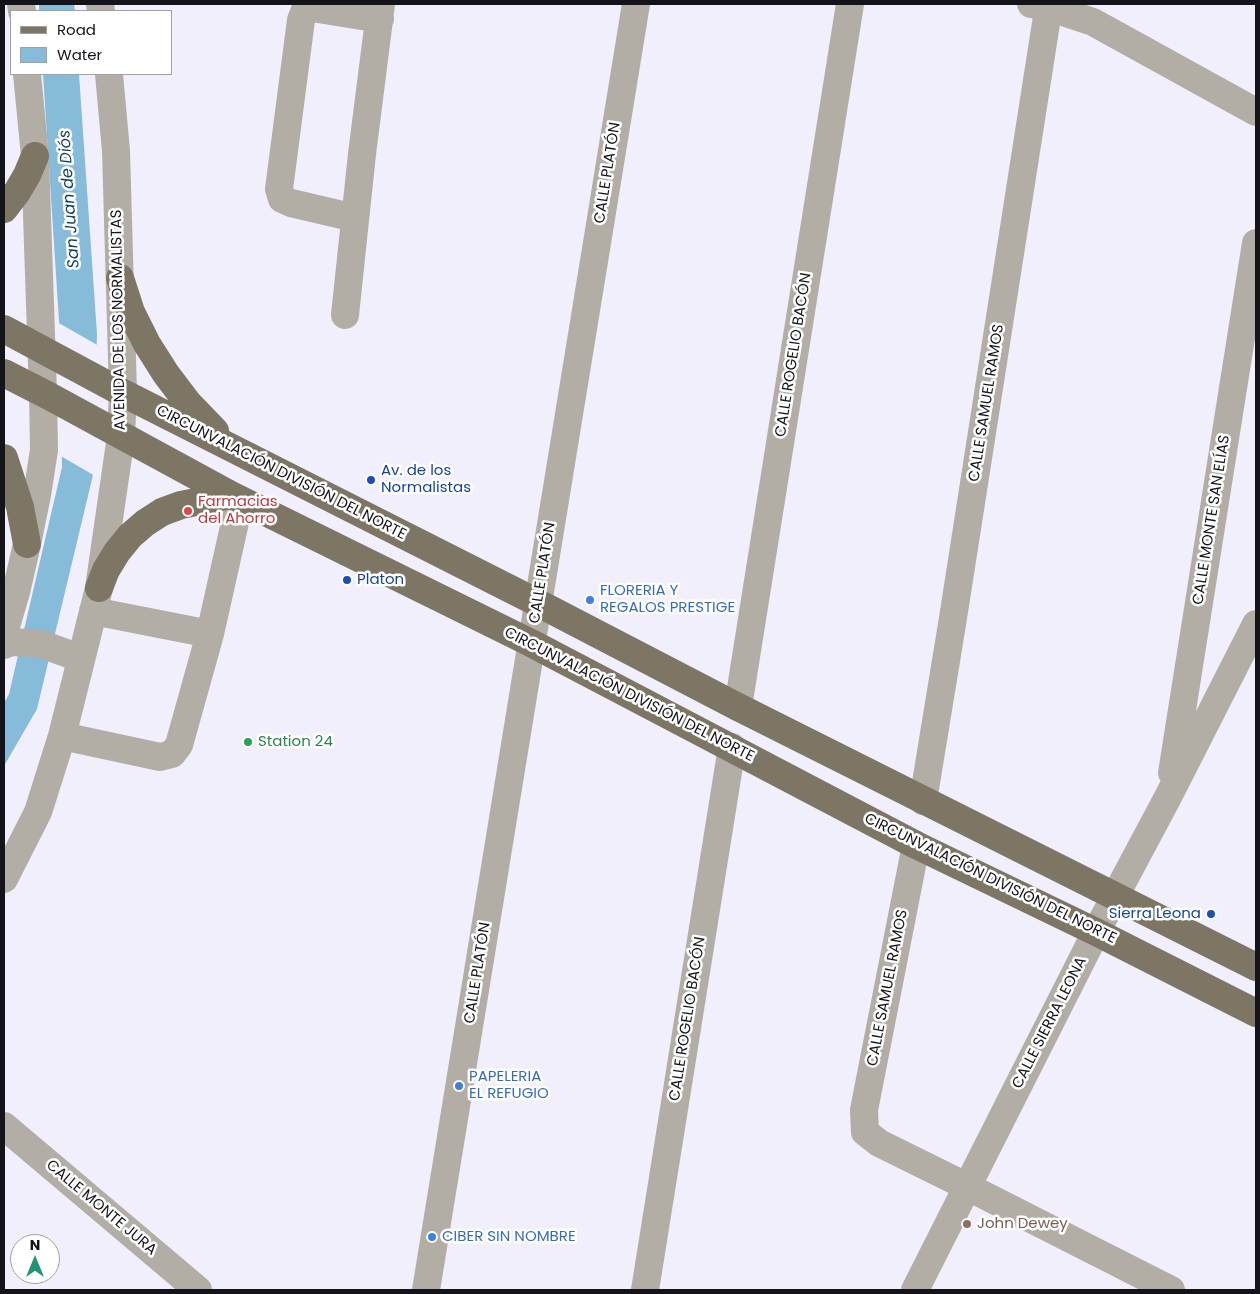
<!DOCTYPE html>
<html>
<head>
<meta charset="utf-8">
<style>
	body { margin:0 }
	#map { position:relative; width:1260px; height:1294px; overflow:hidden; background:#f2effd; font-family:Poppins,sans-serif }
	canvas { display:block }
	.frame { position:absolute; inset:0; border:5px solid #15131a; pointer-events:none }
	.legend { position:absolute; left:10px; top:10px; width:162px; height:65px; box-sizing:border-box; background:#fefffe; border:1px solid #a1a1a3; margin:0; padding:6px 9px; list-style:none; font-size:15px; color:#15131a }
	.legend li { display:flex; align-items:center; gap:10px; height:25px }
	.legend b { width:25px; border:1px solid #a1a1a3 }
	.north { position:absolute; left:10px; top:1234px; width:50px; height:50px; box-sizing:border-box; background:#fefffe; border:1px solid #a1a1a3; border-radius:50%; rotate:0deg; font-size:14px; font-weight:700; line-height:20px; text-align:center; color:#15131a }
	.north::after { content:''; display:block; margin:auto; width:18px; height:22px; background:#219478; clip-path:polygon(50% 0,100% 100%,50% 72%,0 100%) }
</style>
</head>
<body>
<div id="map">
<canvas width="1260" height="1294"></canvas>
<div class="frame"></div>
<ul class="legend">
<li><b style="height:6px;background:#7e7665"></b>Road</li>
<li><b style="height:14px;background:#86bcd9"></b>Water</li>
</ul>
<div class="north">N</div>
</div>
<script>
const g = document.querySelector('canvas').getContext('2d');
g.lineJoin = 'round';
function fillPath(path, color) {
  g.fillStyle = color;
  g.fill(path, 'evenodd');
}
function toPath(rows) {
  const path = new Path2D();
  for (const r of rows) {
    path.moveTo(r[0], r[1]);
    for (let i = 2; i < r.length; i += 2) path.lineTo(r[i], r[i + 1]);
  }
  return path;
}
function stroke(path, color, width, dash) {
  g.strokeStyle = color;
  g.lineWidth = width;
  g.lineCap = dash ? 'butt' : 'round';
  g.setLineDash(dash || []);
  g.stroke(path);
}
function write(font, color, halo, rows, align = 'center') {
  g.font = font + ' Poppins,sans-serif';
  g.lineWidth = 5;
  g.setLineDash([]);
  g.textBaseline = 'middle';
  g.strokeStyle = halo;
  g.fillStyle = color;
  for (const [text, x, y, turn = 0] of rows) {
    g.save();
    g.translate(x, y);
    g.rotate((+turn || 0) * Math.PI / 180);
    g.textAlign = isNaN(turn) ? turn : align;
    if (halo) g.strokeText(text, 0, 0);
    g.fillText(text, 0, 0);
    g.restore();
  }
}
const water = toPath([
	[39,4,74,4,75,11,39,11],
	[43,74,79,74,97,334,93,475,37,709,4,766,4,703,9,694,62,467,59,321]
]);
const pier = toPath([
	[57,322,99,346,95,476,59,455]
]);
const minor = toPath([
	[21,4,22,11],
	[100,4,101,11],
	[1031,4,1048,7,1093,22,1256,112],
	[355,218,291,203,282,199,279,189,301,20,305,10,312,8,380,19],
	[345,315,362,154,381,4],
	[93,611,210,634],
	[4,633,16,592,27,544,37,495,44,450,43,393,35,156,27,74],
	[4,645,12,642,41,644,69,654,80,661],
	[738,707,850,4],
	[62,736,160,757,172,754,179,745,210,634,240,500],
	[1172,773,1256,243],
	[923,801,953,618,1049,4],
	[916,845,864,1110,865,1132,879,1143,968,1187,1171,1290],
	[4,879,38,812,62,736,99,588,121,436,123,393,116,151,109,74],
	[4,1126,198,1290],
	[426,1290,636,4],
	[645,1290,732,747],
	[915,1290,1096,932,1168,797,1256,624]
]);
const major = toPath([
	[4,209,17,192,27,175,35,156],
	[120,278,131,312,147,344,166,374,188,403,215,431],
	[4,329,123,393,538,603,738,707,1256,967],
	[4,373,49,396,231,495,531,643,916,845,1096,932,1256,1013],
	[4,458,20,507,27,544],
	[99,588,106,570,117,552,130,536,145,523,162,512,181,505,231,495]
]);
const markers = [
	[371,480,5,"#1a4fb4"],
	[188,511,5,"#e0444e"],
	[347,580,5,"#1a4fb4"],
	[590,600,5,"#3f7fe0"],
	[248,742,5,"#2e9e5b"],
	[1211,914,5,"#1a4fb4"],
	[459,1086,5,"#3f7fe0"],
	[967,1224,5,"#8d6e63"],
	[432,1237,5,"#3f7fe0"]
];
const streetNames = [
	["CALLE PLATÓN",608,173,-81],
	["AVENIDA DE LOS NORMALISTAS",119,320,-91],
	["CALLE ROGELIO BACÓN",794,355,-81],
	["CALLE SAMUEL RAMOS",987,403,-81],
	["CIRCUNVALACIÓN DIVISIÓN DEL NORTE",281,473,27],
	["CALLE MONTE SAN ELÍAS",1212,520,-81],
	["CALLE PLATÓN",543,573,-81],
	["CIRCUNVALACIÓN DIVISIÓN DEL NORTE",629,695,27],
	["CIRCUNVALACIÓN DIVISIÓN DEL NORTE",990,879,26],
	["CALLE PLATÓN",478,973,-81],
	["CALLE SAMUEL RAMOS",888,988,-79],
	["CALLE ROGELIO BACÓN",688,1019,-81],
	["CALLE SIERRA LEONA",1050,1023,-63],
	["CALLE MONTE JURA",101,1208,40]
];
const transitNames = [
	["Av. de los",381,471],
	["Normalistas",381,488],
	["Platon",357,580],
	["Sierra Leona",1201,914,"right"]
];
const healthNames = [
	["Farmacias",198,502],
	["del Ahorro",198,519]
];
const shopNames = [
	["FLORERIA Y",600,591],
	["REGALOS PRESTIGE",600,608],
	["PAPELERIA",469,1077],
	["EL REFUGIO",469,1094],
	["CIBER SIN NOMBRE",442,1237]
];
const leisureNames = [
	["Station 24",258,742]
];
const educationNames = [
	["John Dewey",977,1224]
];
const waterNames = [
	["San Juan de Diós",70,199,-94]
];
fillPath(water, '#86bcd9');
fillPath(pier, '#f2effd');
stroke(minor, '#b3aea5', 28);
stroke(major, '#7e7665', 28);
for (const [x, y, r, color] of markers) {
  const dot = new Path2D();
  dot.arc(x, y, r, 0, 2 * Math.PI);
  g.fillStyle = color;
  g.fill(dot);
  stroke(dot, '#fefffe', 2);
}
write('15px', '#15131a', '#fefffe', streetNames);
write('15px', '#164399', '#fefffe', transitNames, 'left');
write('15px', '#be3a42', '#fefffe', healthNames, 'left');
write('15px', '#366cbe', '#fefffe', shopNames, 'left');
write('15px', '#27864d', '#fefffe', leisureNames, 'left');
write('15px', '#785e54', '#fefffe', educationNames, 'left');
write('italic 16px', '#123f53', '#fefffe', waterNames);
</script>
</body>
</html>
